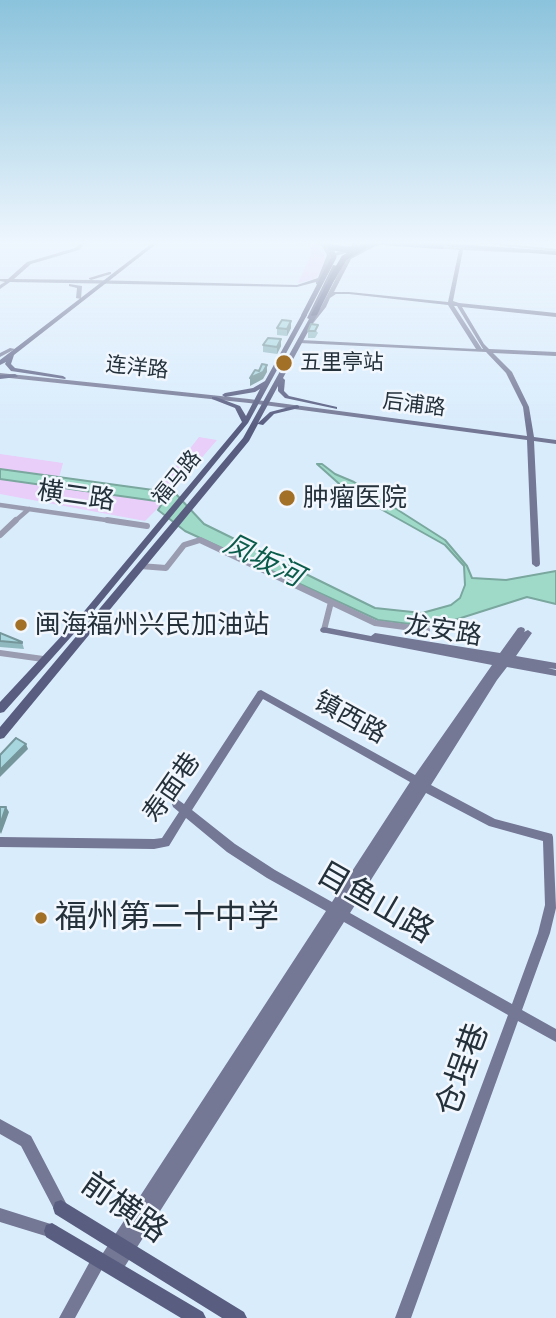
<!DOCTYPE html>
<html>
<head>
<meta charset="utf-8">
<style>
	body { margin:0 }
	canvas { display:block; background:#d9ecfc }
</style>
</head>
<body>
<canvas width="556" height="1318"></canvas>
<script>
const g = document.querySelector('canvas').getContext('2d');
g.lineJoin = 'round';
function fillPath(path, color) {
  g.fillStyle = color;
  g.fill(path, 'evenodd');
}
function toPath(rows) {
  const path = new Path2D();
  for (const r of rows) {
    path.moveTo(r[0], r[1]);
    for (let i = 2; i < r.length; i += 2) path.lineTo(r[i], r[i + 1]);
  }
  return path;
}
function stroke(path, color, width, dash) {
  g.strokeStyle = color;
  g.lineWidth = width;
  g.lineCap = dash ? 'butt' : 'round';
  g.setLineDash(dash || []);
  g.stroke(path);
}
function write(font, color, halo, rows, align = 'center') {
  g.font = font + ' Cabin,"Noto Sans SC",sans-serif';
  g.lineWidth = 5;
  g.setLineDash([]);
  g.textBaseline = 'middle';
  g.strokeStyle = halo;
  g.fillStyle = color;
  for (const [text, x, y, turn = 0] of rows) {
    g.save();
    g.translate(x, y);
    g.rotate((+turn || 0) * Math.PI / 180);
    g.textAlign = isNaN(turn) ? turn : align;
    if (halo) g.strokeText(text, 0, 0);
    g.fillText(text, 0, 0);
    g.restore();
  }
}
const green = toPath([
	[263,241,316,242,325,258,319,274,314,279,298,283,312,253,307,244],
	[199,437,217,440,174,490,159,488],
	[0,454,63,463,59,478,0,469],
	[0,479,164,502,145,521,0,494]
]);
const water = toPath([
	[317,464,322,464,335,474,354,482,445,540,467,566,472,578,506,580,556,571,556,604,527,597,442,624,425,626,378,620,185,531,158,510,163,502,0,479,0,469,175,493,204,524,375,608,422,613,451,605,460,598,465,585,464,566,445,545,345,489,317,464]
]);
const streetFar1 = toPath([
	[0,505,120,522],
	[14,522,29,509]
]);
const street = toPath([
	[107,520,147,526],
	[0,535,16,520],
	[140,566,166,568,184,545,200,540,375,623,427,630],
	[324,630,331,602],
	[0,653,43,659]
]);
const secondary = toPath([
	[82,241,87,241,79,250,31,264,14,279,91,280,89,279,89,278,109,272,111,272,111,274,91,280,297,285,318,278,327,255,322,246,314,241,320,241,326,244,331,254,353,248,361,241,365,242,357,250,331,257,320,284,318,285,316,284,316,282,297,287,10,282,0,289,0,285,5,282,0,281,0,279,8,279,27,262,75,248,82,241],
	[456,241,475,241,556,249,556,251,456,241],
	[375,243,379,244,351,259,334,292,349,292,448,302,459,250,433,248,431,246,524,251,526,252,524,253,463,250,453,301,459,303,556,313,556,317,462,307,484,344,489,349,556,352,556,356,493,353,512,372,529,407,534,437,556,440,556,444,534,441,540,564,539,566,536,567,532,564,527,440,249,403,0,377,0,373,249,399,527,436,523,407,506,373,486,352,299,343,299,341,301,340,476,349,448,305,349,294,336,294,330,298,326,307,311,326,307,326,307,324,321,307,347,257,375,243],
	[454,306,457,306,483,349,482,349,454,306],
	[69,284,82,286,81,299,76,298,77,288,69,286,69,284],
	[10,348,15,349,0,357,0,353,10,348],
	[324,627,371,636,375,633,500,653,518,628,521,627,524,628,525,630,524,632,528,630,532,633,516,656,556,663,556,669,548,668,556,670,556,676,507,667,497,680,431,785,495,819,552,834,553,837,556,908,550,933,522,1010,556,1029,556,1042,518,1021,411,1318,395,1318,508,1015,344,922,120,1274,115,1277,110,1274,108,1269,105,1270,102,1269,75,1318,59,1318,94,1254,99,1252,103,1253,326,911,267,878,227,852,186,818,169,846,154,849,0,847,0,837,154,839,162,838,179,812,173,807,172,804,173,801,177,799,184,804,258,691,261,690,415,775,492,665,321,632,320,630,321,628,324,627],
	[263,699,410,782,332,902,275,870,235,844,192,810,263,699],
	[426,793,489,826,543,841,545,905,538,933,512,1004,350,913,426,793],
	[0,1119,31,1136,66,1203,68,1208,66,1213,61,1215,56,1213,21,1146,0,1134,0,1119],
	[0,1208,57,1226,59,1231,57,1236,52,1238,0,1222,0,1208]
]);
const primary = toPath([
	[155,241,160,241,14,355,11,364,15,368,63,376,66,378,65,379,11,371,5,364,6,362,0,365,0,360,155,241],
	[333,265,338,266,315,314,317,315,283,378,285,380,284,391,289,396,337,407,337,409,285,398,278,391,278,386,258,423,270,412,297,405,299,406,299,408,274,414,263,425,258,424,249,441,4,738,0,739,0,727,243,438,309,319,307,318,333,265],
	[302,314,307,315,248,423,87,619,4,712,0,713,0,702,81,615,242,422,235,408,212,399,212,397,216,397,240,406,246,416,260,389,255,392,225,397,222,395,225,393,253,388,265,381,302,314],
	[15,374,18,376,17,377,0,379,0,375,15,374],
	[61,1200,244,1312,247,1318,222,1318,55,1214,53,1208,55,1202,61,1200],
	[52,1223,203,1312,206,1318,181,1318,46,1237,44,1231,46,1225,52,1223]
]);
const highway = toPath([
	[352,241,358,241,357,248,341,250,338,248,352,246,352,241],
	[430,242,556,251,556,255,428,245,430,242],
	[333,275,336,277,317,315,312,316,311,315,330,277,333,275]
]);
const primaryBridge = toPath([
	[304,315,334,257,328,241]
]);
const highwayBridge = toPath([
	[331,247,354,251],
	[333,277,344,258,366,245,380,242,441,246]
]);
const wall = toPath([
	[291,321,291,328,287,336,277,335,277,328],
	[311,324,318,333,315,338,308,338,308,331],
	[281,339,281,346,277,354,263,352,263,345],
	[0,633,22,642,24,649,0,647]
]);
const shadedWall = toPath([
	[291,321,291,328,287,336,287,329],
	[281,339,281,346,277,354,277,347],
	[267,365,267,372,263,379,250,386,250,378],
	[26,744,28,749,0,777,0,770],
	[6,807,9,812,1,834,0,832,0,825]
]);
const building = toPath([
	[282,320,291,321,287,329,277,328,282,320],
	[311,324,318,325,315,331,308,331,311,324],
	[268,338,281,339,277,347,263,345,268,338],
	[262,364,267,365,263,372,250,378,255,370,259,371,262,364],
	[0,633,22,642,22,643,0,641,0,633],
	[16,738,26,744,0,770,0,755,16,738],
	[0,807,6,807,0,825,0,807]
]);
const markers = [
	[284,363,9,"#a37027"],
	[287,498,9,"#a37027"],
	[21,625,7,"#a37027"],
	[41,918,7,"#a37027"]
];
const farPoinames = [
	["五里亭站",300,363]
];
const farStreetnames = [
	["连洋路",137,368,6],
	["后浦路",414,405,7],
	["福马路",177,478,-51]
];
const streetNames = [
	["横二路",76,496,8],
	["龙安路",443,631,9],
	["镇西路",350,718,29],
	["寿面巷",172,788,-55]
];
const poiNames = [
	["肿瘤医院",303,498],
	["闽海福州兴民加油站",35,625]
];
const waterNames = [
	["凤坂河",263,561,26]
];
const nearStreetnames = [
	["目鱼山路",375,903,30],
	["仓埕巷",463,1070,-70],
	["前横路",124,1208,35]
];
const nearPoinames = [
	["福州第二十中学",55,918]
];
fillPath(green, '#e8cef8');
fillPath(water, '#9fdac9');
stroke(water, '#7aa79e', 2);
stroke(streetFar1, '#9a9db1', 4.5);
stroke(street, '#9a9db1', 6);
fillPath(secondary, '#747895');
fillPath(primary, '#595e81');
fillPath(highway, '#43486f');
stroke(primaryBridge, '#595e81', 5);
stroke(highwayBridge, '#43486f', 6);
fillPath(wall, '#90b8bf');
fillPath(shadedWall, '#75969b');
fillPath(building, '#a7d6de');
stroke(building, '#75969b', 2);
const sky = g.createLinearGradient(0, 0, 0, 426);
sky.addColorStop(0, '#8bc3dc');
sky.addColorStop(0.57, '#eef6fe');
sky.addColorStop(1, '#eef6fe00');
g.fillStyle = sky;
g.fillRect(0, 0, 556, 426);
for (const [x, y, r, color] of markers) {
  const dot = new Path2D();
  dot.arc(x, y, r, 0, 2 * Math.PI);
  g.fillStyle = color;
  g.fill(dot);
  stroke(dot, '#f1f7fd', 2.5);
}
write('21px', '#24313b', '#f1f7fd', farPoinames, 'left');
write('21px', '#24313b', '#f1f7fd', farStreetnames);
write('26px', '#24313b', '#f1f7fd', streetNames);
write('26px', '#24313b', '#f1f7fd', poiNames, 'left');
write('italic 28px', '#0c5c4c', '#f1f7fd', waterNames);
write('32px', '#24313b', '#f1f7fd', nearStreetnames);
write('32px', '#24313b', '#f1f7fd', nearPoinames, 'left');
</script>
</body>
</html>
